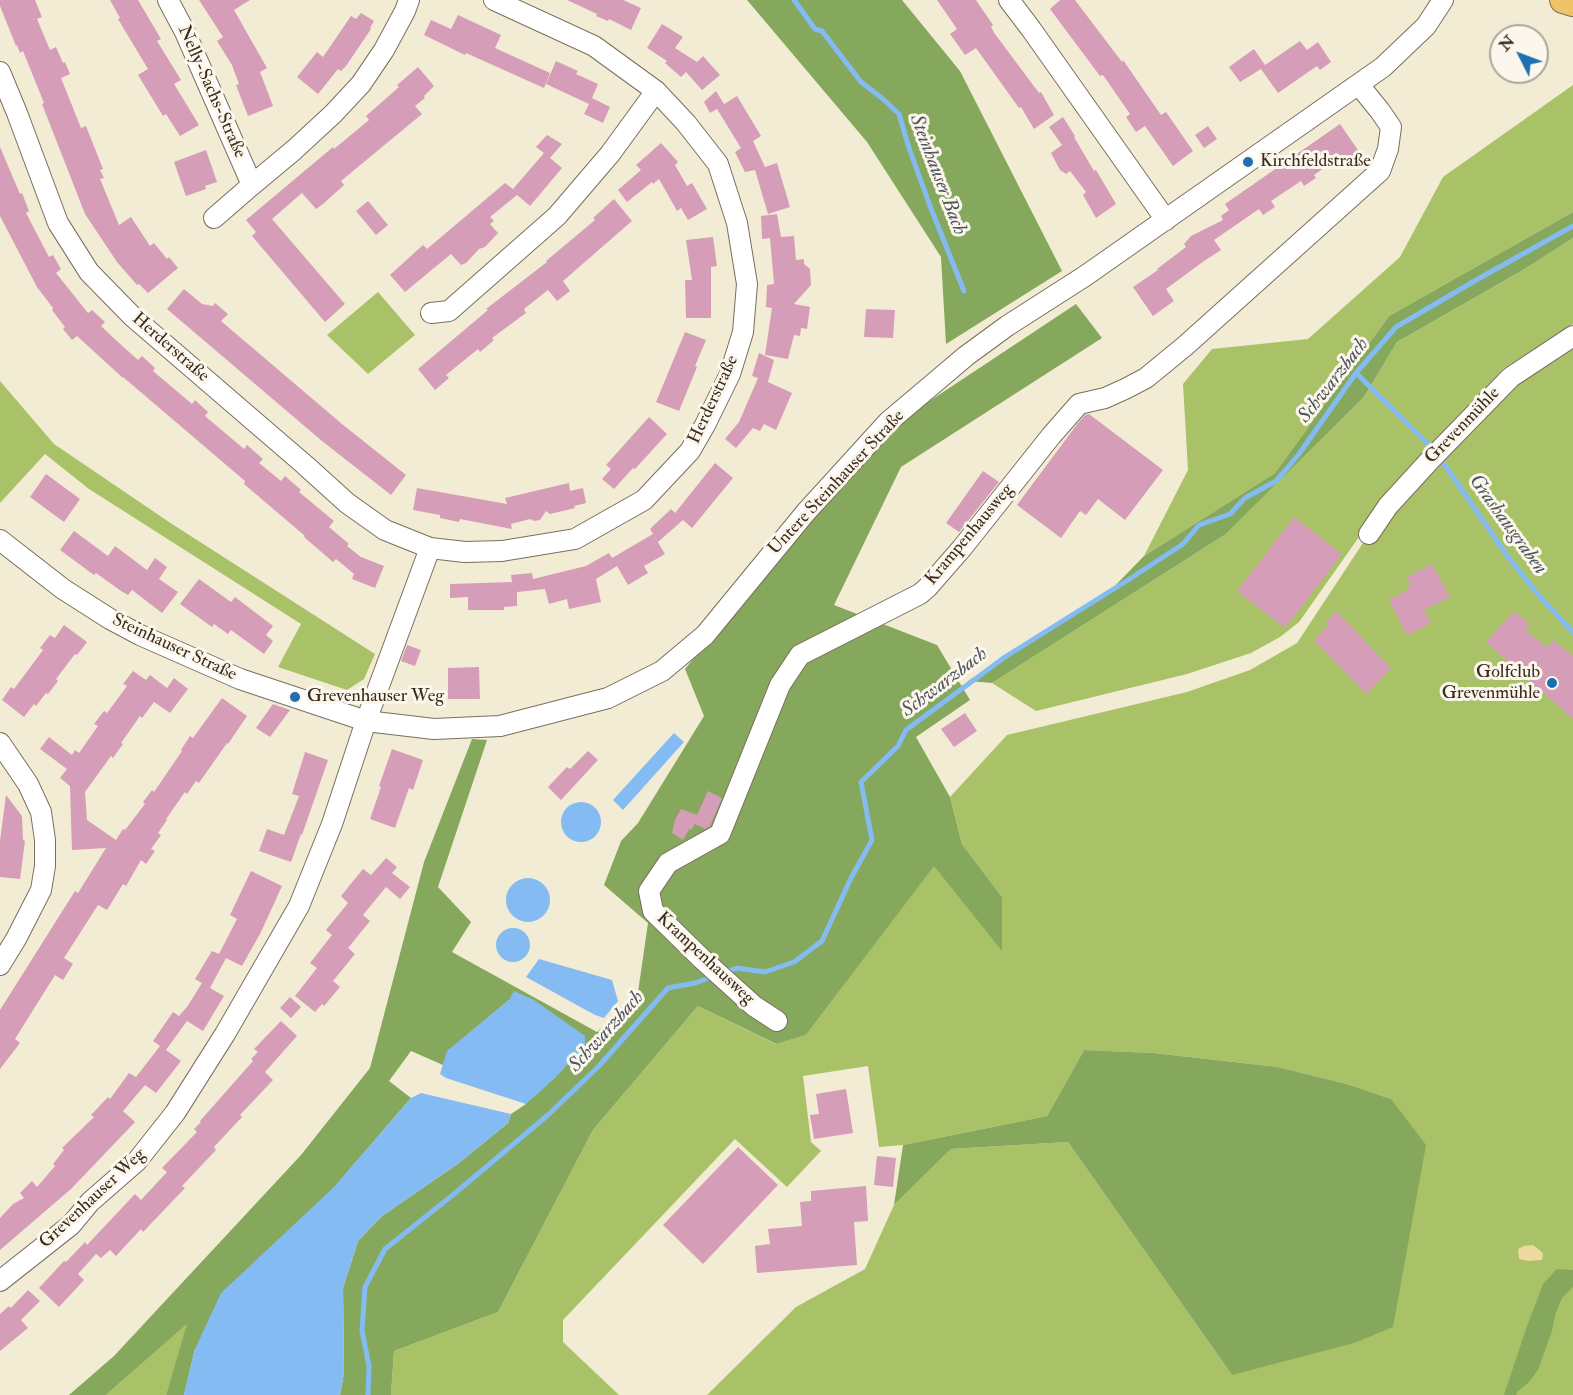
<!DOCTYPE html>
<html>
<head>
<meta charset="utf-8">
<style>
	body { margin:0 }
	#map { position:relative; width:1573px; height:1395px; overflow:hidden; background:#f3ecd5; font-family:"IM FELL Double Pica",serif }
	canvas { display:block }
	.north { position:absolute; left:1489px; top:24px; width:60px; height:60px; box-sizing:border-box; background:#fbf7ec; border:2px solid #aea59a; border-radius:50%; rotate:312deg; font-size:16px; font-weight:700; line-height:24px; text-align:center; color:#3b2a1e }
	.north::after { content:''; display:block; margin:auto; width:21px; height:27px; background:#1f6fb2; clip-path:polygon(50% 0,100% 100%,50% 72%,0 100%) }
</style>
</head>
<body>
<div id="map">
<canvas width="1573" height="1395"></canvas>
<div class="north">N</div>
</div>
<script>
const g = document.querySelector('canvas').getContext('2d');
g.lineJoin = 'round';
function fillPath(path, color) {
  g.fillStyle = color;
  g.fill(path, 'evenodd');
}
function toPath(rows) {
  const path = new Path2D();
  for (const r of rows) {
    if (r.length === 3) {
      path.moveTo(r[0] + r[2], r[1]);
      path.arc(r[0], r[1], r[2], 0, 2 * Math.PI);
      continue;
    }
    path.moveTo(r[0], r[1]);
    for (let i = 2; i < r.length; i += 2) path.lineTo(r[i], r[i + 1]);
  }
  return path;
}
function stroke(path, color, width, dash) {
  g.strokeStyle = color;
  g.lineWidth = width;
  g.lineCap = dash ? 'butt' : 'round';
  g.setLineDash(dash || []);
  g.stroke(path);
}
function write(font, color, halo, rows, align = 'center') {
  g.font = font + ' "IM FELL Double Pica",serif';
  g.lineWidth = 6;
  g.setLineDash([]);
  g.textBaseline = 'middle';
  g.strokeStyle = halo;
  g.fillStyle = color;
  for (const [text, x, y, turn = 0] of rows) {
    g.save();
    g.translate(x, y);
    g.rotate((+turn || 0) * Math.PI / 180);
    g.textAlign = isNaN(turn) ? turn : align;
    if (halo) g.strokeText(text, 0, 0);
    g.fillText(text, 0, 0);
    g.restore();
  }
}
const green = toPath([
	[1573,85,1573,212,1389,316,1275,473,1144,556,1188,470,1183,384,1212,349,1308,339,1400,257,1443,177],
	[1573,238,1573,324,1504,368,1383,503,1299,622,1280,637,1251,653,1187,674,1036,711,992,683,1226,534,1364,397,1397,342,1523,270],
	[378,292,415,335,368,374,327,335],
	[1573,329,1573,1395,707,1395,796,1307,865,1269,894,1205,951,1149,1068,1142,1232,1375,1391,1099,1347,1084,1278,1067,1154,1053,1084,1050,1047,1116,903,1145,879,1147,868,1066,803,1076,811,1142,821,1151,787,1187,735,1139,563,1320,563,1342,619,1395,391,1395,394,1351,498,1312,593,1130,698,1006,775,1044,806,1035,934,865,1002,950,1002,897,962,844,950,797,1007,735,1187,692,1250,670,1297,643,1386,508],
	[0,381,54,444,172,524,375,654,364,679,347,690,278,667,301,624,89,489,45,454,0,503],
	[188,1323,166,1395,106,1395]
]);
const forest = toPath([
	[747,0,902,0,960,71,1062,271,946,344,941,257,867,142],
	[1573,212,1573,238,1523,270,1397,342,1364,397,1226,534,992,683,968,681,1106,595,1144,556,1275,473,1389,316],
	[1076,304,1102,338,901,467,834,605,937,645,970,700,916,737,950,797,962,844,1002,897,1002,951,934,866,806,1035,776,1044,698,1006,593,1130,498,1312,394,1351,391,1395,340,1395,344,1373,343,1288,358,1241,382,1216,459,1163,508,1123,511,1114,526,1104,509,1000,448,1051,443,1065,411,1051,389,1081,411,1098,195,1349,184,1395,166,1395,187,1324,106,1395,69,1395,114,1356,301,1155,370,1068,424,862,472,739,487,740,438,887,471,922,452,952,597,1032,638,992,648,923,604,885,621,841,638,823,704,716,685,669,793,538,901,420],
	[1084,1050,1154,1053,1278,1067,1347,1084,1391,1099,1426,1145,1393,1327,1354,1343,1232,1375,1068,1142,951,1149,894,1205,903,1145,1047,1116],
	[1557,1269,1573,1270,1573,1287,1562,1298,1555,1315,1552,1331,1538,1370,1529,1382,1518,1391,1516,1395,1504,1395,1526,1329,1543,1284]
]);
const sand = toPath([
	[1533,1245,1543,1253,1542,1260,1528,1261,1519,1259,1518,1249,1524,1246]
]);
const water = toPath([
	[674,733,684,742,623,810,613,800],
	[581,822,20],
	[528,900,22],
	[513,945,17],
	[539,959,612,980,618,1001,604,1018,595,1015,526,977],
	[514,991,534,1000,585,1036,585,1046,555,1078,526,1104,446,1078,440,1074,447,1051,509,1000],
	[421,1093,511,1114,508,1123,459,1163,382,1216,358,1241,343,1288,344,1373,340,1395,184,1395,195,1349,221,1293,334,1187,411,1098]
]);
const stream = toPath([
	[794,0,815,29,822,31,861,82,883,99,899,114,909,148,930,206,964,291],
	[1356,373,1428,444],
	[1442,461,1508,557,1541,598,1573,632],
	[725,972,737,968,765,972,794,962,822,941,851,878,872,840,861,782,898,746,906,730,1005,657,1128,580,1183,544,1199,525,1230,514,1245,498,1276,481,1299,454,1356,373,1396,327,1478,279,1573,226],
	[368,1395,369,1366,362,1331,365,1287,385,1249,454,1194,548,1115,598,1067,668,988,695,983,714,976]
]);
const building = toPath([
	[0,0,35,0,42,17,37,19,50,50,56,47,63,63,65,62,70,74,61,78,81,128,86,126,103,169,100,170,104,178,100,179,119,225,131,217,150,246,154,243,167,259,169,257,178,268,148,293,139,284,137,285,117,262,85,214,42,104,44,103,23,51,20,53,17,45,16,46,0,6],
	[110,0,138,0,161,39,157,41,181,80,174,84,199,125,180,136,166,114,163,116,138,75,148,69,118,19,120,18],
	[199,0,250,0,234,10,267,68,260,72,273,106,248,116,236,85,239,84,232,65,217,41,223,37],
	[567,0,623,0,641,8,631,30,609,19,608,21,596,16,597,14],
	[937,0,976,0,993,25,991,27,995,34,1039,93,1041,92,1054,115,1034,129,1021,107,1019,108,976,48,965,55,950,34,957,29],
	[1060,0,1075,0,1122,62,1123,60,1161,115,1166,112,1193,151,1173,166,1145,126,1136,132,1126,117,1130,114,1103,75,1100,76,1050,9],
	[361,13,374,21,370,28,371,29,346,66,341,71,338,69,318,94,297,77,317,52,323,57,351,16,356,19],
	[458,15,501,35,495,48,550,73,544,88,466,53,465,55,424,35,431,20,451,29],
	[662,24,683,37,675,48,697,62,703,56,720,75,702,90,686,72,681,77,665,63,667,61,647,48],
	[1300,41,1307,50,1318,42,1331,62,1320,70,1317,66,1278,93,1261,69,1240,82,1229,67,1254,49,1265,65],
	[556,61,578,71,576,74,598,84,592,98,610,107,603,123,584,114,589,104,546,84],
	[418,67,434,86,424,96,425,98,415,106,422,114,341,181,344,185,323,204,316,209,302,193,272,219,345,304,325,322,252,236,256,232,246,220,333,147,334,149,369,120,366,116,399,87,397,85],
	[716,91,724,104,721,106,737,96,761,136,753,141,765,167,777,163,790,207,768,214,755,170,745,172,735,152,741,148,717,109,710,113,704,102],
	[1063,117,1075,136,1074,137,1094,171,1096,170,1116,204,1096,218,1083,195,1086,192,1070,171,1066,174,1060,170,1051,153,1062,145,1049,127],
	[1340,124,1360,153,1346,163,1341,156,1314,175,1316,178,1304,186,1301,181,1271,201,1275,207,1263,215,1259,209,1214,240,1221,250,1204,261,1166,289,1174,301,1153,316,1133,287,1158,270,1157,269,1186,247,1184,244,1191,236,1223,220,1221,216,1229,210,1225,204],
	[1208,126,1217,139,1204,148,1195,135],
	[547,135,562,144,550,158,562,168,530,206,517,195,490,217,494,221,490,224,498,233,485,247,479,249,466,263,461,265,451,254,405,292,390,275,423,245,427,249,505,183,513,189,544,153,536,147],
	[661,143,678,162,675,165,687,186,692,183,707,209,688,220,681,208,677,211,659,179,653,184,652,182,627,202,618,190,641,170,636,165],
	[0,147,20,194,22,193,29,211,26,213,49,257,53,255,61,269,56,273,88,313,92,310,105,322,101,326,119,343,138,360,142,356,155,368,153,371,192,404,195,400,208,412,205,416,244,449,247,445,263,459,259,463,281,481,285,476,301,490,299,492,334,521,329,527,349,544,347,546,361,557,384,566,375,588,352,579,354,574,336,559,333,562,304,537,305,536,244,484,245,481,123,377,123,378,77,336,72,340,63,329,65,327,52,310,53,308,37,287,0,216],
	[206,150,217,182,205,186,206,189,186,196,174,162],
	[614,199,632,221,563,281,570,291,557,301,548,290,524,309,526,313,492,338,494,340,480,352,478,349,446,375,449,378,435,390,418,369,488,310,486,309,547,262,546,261,595,220,593,218],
	[368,201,388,225,376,235,356,211],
	[777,214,781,237,794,236,796,260,804,259,804,264,810,269,811,285,794,304,810,307,807,329,801,328,800,336,794,335,788,359,765,355,772,308,766,307,767,285,774,284,770,238,762,239,761,216],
	[713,237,717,266,711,267,711,318,686,318,685,280,692,280,686,240],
	[184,289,202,304,213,306,215,303,228,314,221,321,342,424,406,475,391,495,322,441,167,309],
	[866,309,895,310,893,338,864,337],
	[685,332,706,340,695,366,697,367,679,411,656,402],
	[759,353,774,360,768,382,792,393,776,430,764,424,760,431,753,428,736,448,725,439,739,422,758,378,752,376],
	[1089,414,1163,470,1125,520,1098,499,1086,515,1080,511,1061,538,1017,505,1078,423,1085,415],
	[649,417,667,434,635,469,633,468,614,489,602,479,611,469,606,465],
	[715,463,733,478,692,528,683,520,658,542,650,529,671,509,675,513],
	[983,471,999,482,959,532,946,523],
	[46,474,80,499,64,522,30,497],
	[569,483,570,491,583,488,586,503,574,506,575,508,550,514,546,511,540,520,534,521,530,519,511,524,512,529,460,519,459,522,440,518,440,515,413,510,417,488,507,504,505,498],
	[1294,517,1342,554,1285,628,1237,591],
	[74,531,108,556,115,546,147,570,155,558,167,567,159,579,178,592,162,613,132,590,128,595,121,591,96,573,94,575,60,550],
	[653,534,665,554,644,566,648,573,628,585,617,566,596,579,601,602,569,609,567,599,549,604,545,589,517,592,517,606,504,607,504,610,468,610,468,597,450,598,450,584,512,582,511,575,532,573,533,579,586,566,609,553,612,558],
	[1432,564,1450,597,1424,610,1431,623,1407,635,1389,600,1408,590,1406,587,1411,584,1407,577],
	[199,579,231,602,235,597,273,626,266,635,273,641,264,654,231,630,228,634,214,624,212,627,180,604],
	[1336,611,1391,668,1366,694,1314,640,1328,626,1325,623],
	[1514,611,1530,624,1525,630,1547,647,1553,640,1573,656,1573,719,1486,642],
	[64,625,87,642,77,655,75,654,56,679,58,681,48,694,46,693,36,706,34,704,24,717,2,700,11,687,14,689,43,650,40,648,50,635,55,638],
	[407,645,421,650,415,666,401,661],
	[479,667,480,699,448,699,448,668],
	[133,671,146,680,150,675,167,688,174,678,188,689,170,713,154,702,142,718,140,716,121,743,123,744,113,758,111,756,85,792,87,820,116,840,123,829,125,830,145,804,143,802,152,790,154,792,182,751,181,750,190,736,193,738,222,698,247,716,228,744,227,743,199,783,196,781,187,794,185,792,166,819,167,820,158,833,161,835,151,849,155,851,146,864,141,860,126,886,123,884,107,910,98,905,64,958,73,964,63,980,55,975,15,1039,20,1043,0,1069,0,1010,75,891,78,893,106,848,72,850,70,786,60,778,67,769,40,749,49,737,72,755,75,750,79,753,98,726,94,724,104,711,107,713,127,686,123,684],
	[273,704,290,710,270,737,256,728],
	[965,713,977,731,954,747,941,729],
	[392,749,423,760,413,790,409,788,395,828,370,819,381,787,379,786],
	[588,751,598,760,561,800,548,787,567,767,570,769],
	[305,752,328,760,302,835,301,834,291,862,259,851,267,829,284,835,299,796,292,794],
	[708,791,722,798,710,826,705,829,695,824,691,830,689,829,683,840,672,833,675,820,681,809,697,815],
	[6,795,22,816,23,840,25,841,20,879,0,877,0,841],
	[386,858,397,867,392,873,410,887,400,899,386,887,363,915,370,921,348,948,355,954,333,981,340,987,324,1006,322,1004,315,1012,295,996,317,968,310,963,332,935,326,930,348,903,341,896,363,869,371,875],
	[251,871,282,886,261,932,242,966,220,955,226,958,210,988,224,996,203,1031,187,1021,166,1050,181,1061,156,1093,145,1085,123,1111,135,1122,71,1189,0,1250,0,1218,13,1204,24,1198,20,1193,32,1181,37,1187,55,1166,53,1164,64,1150,62,1148,94,1117,91,1115,108,1097,110,1099,129,1073,136,1077,160,1046,153,1041,173,1012,179,1016,187,1007,202,983,195,979,212,951,219,954,237,919,230,915],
	[290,997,301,1007,291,1018,280,1008],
	[281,1021,297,1036,265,1072,273,1080,240,1115,242,1117,214,1147,216,1150,182,1186,185,1188,143,1232,141,1229,116,1256,110,1250,101,1258,95,1253,96,1254,78,1274,84,1280,59,1307,39,1288,64,1261,66,1262,85,1242,87,1245,135,1194,141,1200,167,1172,162,1168,197,1132,194,1129,201,1122,200,1121,253,1061,251,1059,258,1052,254,1049],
	[846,1089,853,1133,814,1139,810,1115,819,1114,816,1094],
	[738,1147,778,1185,703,1264,663,1225],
	[877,1156,896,1158,893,1187,874,1185],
	[866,1186,868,1221,854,1222,857,1265,757,1273,755,1246,770,1244,768,1229,802,1226,800,1202,811,1201,811,1191],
	[28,1290,40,1301,21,1320,28,1328,0,1351,0,1314,9,1306,11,1308]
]);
const minor = toPath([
	[168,0,185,32,252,185,294,150,333,114,361,84,384,50,405,11,409,0],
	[1009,0,1031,29,1166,220],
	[0,72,17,113,58,223,89,272,133,317,305,465,347,503,385,530,430,548,465,552,502,551,575,539,644,500,690,451,705,425,730,374,743,332,747,284,737,223,718,164,686,123,656,91,594,46,494,0],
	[214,218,252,185],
	[431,313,449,311,557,216,610,154,656,91],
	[1369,534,1388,506,1431,459,1511,377,1573,336],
	[0,540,63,589,110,619,140,635,240,679,366,721,434,729,500,726,608,698,662,671,705,635,806,512,888,422,966,356,1007,326,1085,276,1383,67,1426,26,1443,0],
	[0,743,28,784,41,812,45,840,45,866,41,890,16,939,0,965],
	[777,1021,754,1006,702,959,653,911,649,891,668,863,720,834,780,685,800,655,920,594,928,587,962,548,1051,436,1079,404,1105,398,1125,389,1146,378,1185,346,1380,171,1388,149,1391,127,1380,111,1359,85],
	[0,1281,71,1225,90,1202,137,1161,175,1113,225,1034,299,906,332,824,366,721,430,548]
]);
const major = toPath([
	[1563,0,1573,3]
]);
const markers = [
	[1248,162,6,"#1f6fb2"],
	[1552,683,6,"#1f6fb2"],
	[295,697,6,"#1f6fb2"]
];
const streetNames = [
	["Nelly-Sachs-Straße",211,92,66],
	["Herderstraße",170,348,41],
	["Herderstraße",714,400,-65],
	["Grevenmühle",1463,426,-46],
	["Untere Steinhauser Straße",837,483,-47],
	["Krampenhausweg",970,535,-50],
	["Steinhauser Straße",174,648,25],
	["Krampenhausweg",705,959,43],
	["Grevenhauser Weg",93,1199,-43]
];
const poiNames = [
	["Kirchfeldstraße",1260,162],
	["Golfclub",1540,673,"right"],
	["Grevenmühle",1540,694,"right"],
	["Grevenhauser Weg",307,697]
];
const waterNames = [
	["Steinhauser Bach",937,175,69],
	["Schwarzbach",1334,381,-52],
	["Grashausgraben",1507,525,54],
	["Schwarzbach",945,683,-37],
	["Schwarzbach",607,1032,-48]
];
fillPath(green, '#a9c267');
fillPath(forest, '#86a85c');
fillPath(sand, '#eeda9e');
fillPath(water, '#84bbf3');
stroke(stream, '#84bbf3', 5);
fillPath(building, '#d59db7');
stroke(minor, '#7b6e5e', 22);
stroke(major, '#7b6e5e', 28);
stroke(minor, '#fff', 20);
stroke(major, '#efc469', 26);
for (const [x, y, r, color] of markers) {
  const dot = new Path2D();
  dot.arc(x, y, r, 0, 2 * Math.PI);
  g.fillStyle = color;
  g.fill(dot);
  stroke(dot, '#fbf7ec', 2);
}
write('18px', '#3b2a1e', '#fbf7ec', streetNames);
write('18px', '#3b2a1e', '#fbf7ec', poiNames, 'left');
write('italic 20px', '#51565e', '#fbf7ec', waterNames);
</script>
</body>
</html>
